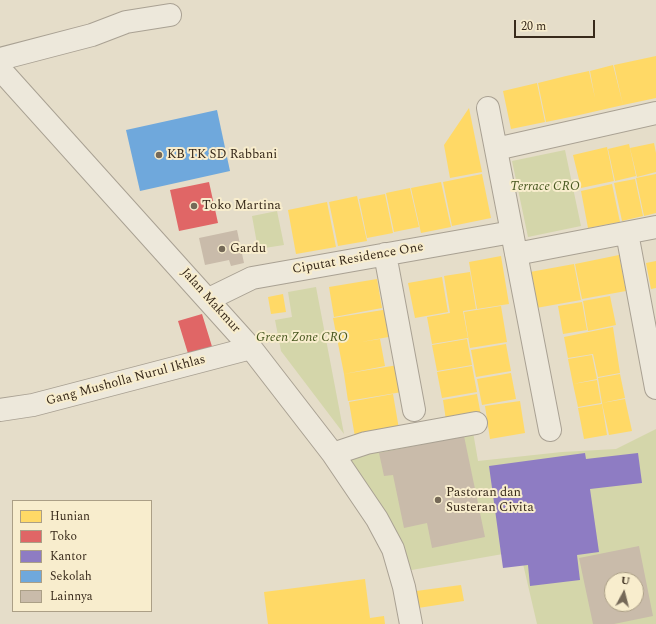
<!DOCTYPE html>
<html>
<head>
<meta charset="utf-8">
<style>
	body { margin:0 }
	#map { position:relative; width:656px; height:624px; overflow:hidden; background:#e5ddc9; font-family:Spectral,serif }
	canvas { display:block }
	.legend { position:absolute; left:12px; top:500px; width:140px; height:112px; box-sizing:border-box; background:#f8edcd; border:1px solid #ab9f86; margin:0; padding:5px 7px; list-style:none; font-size:12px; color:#382a1b }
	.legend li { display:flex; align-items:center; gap:8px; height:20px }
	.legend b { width:20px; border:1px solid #ab9f86 }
	.north { position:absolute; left:604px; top:572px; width:40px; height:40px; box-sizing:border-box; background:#f8edcd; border:1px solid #ab9f86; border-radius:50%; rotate:7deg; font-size:11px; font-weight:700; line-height:16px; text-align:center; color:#382a1b }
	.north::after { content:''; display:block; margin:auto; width:14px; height:18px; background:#756958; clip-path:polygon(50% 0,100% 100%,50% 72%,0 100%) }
	.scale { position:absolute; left:514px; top:20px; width:81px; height:18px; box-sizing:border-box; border:2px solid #382a1b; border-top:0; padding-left:5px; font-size:12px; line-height:14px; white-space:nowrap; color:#382a1b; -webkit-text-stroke:3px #f8edcd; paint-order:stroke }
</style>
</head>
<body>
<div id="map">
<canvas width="656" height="624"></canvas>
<ul class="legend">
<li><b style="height:11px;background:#ffd966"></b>Hunian</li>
<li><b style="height:11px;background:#e06666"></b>Toko</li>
<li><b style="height:11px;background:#8e7cc3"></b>Kantor</li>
<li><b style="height:11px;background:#6fa8dc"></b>Sekolah</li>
<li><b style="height:11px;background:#c9bbaa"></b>Lainnya</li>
</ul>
<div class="north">U</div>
<div class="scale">20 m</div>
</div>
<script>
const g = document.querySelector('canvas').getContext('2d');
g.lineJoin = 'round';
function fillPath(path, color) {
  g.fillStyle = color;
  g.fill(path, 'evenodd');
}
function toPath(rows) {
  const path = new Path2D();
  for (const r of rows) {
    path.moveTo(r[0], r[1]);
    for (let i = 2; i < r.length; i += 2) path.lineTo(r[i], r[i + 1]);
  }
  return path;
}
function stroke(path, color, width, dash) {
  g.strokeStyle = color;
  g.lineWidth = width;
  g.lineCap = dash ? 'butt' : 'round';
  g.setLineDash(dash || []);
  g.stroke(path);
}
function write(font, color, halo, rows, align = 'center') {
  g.font = font + ' Spectral,serif';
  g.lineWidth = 4;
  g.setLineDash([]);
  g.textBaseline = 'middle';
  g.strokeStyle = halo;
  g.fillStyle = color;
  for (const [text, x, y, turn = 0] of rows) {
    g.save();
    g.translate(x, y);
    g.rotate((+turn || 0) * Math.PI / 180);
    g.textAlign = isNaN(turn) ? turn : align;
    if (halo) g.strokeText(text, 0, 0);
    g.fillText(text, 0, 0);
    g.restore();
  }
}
const green = toPath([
	[565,150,581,226,528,237,512,161],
	[277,211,284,245,258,249,252,216],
	[316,287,344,434,281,351,275,320,292,317,288,292],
	[472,426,478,461,562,452,616,449,656,429,656,624,537,624,520,551,406,571,401,540,343,451],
	[612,580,636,580,636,604,612,604]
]);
const homes = toPath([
	[656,56,656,98,623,105,614,65],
	[613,65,623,105,575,116,566,76,589,71,595,98,590,71],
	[566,76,575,116,546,122,538,83],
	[537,83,545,122,511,129,503,91],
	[469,108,482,172,450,178,444,145],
	[654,143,656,153,656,172,637,177,630,148],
	[629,144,636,176,615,181,608,149],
	[607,147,614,181,581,188,573,155],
	[482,174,491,218,452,226,443,182],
	[656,174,656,213,644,216,636,178],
	[635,179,643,216,622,221,614,183],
	[441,182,451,227,421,233,411,188],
	[612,184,620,222,588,228,581,191],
	[410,188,419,227,394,232,386,193],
	[385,194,393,233,367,238,359,199],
	[357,196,367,241,338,246,329,202],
	[327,202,336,247,296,254,288,210],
	[619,255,626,291,582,299,575,264],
	[501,256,509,304,477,309,469,262],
	[656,261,656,288,651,289,646,263],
	[574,264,581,300,536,308,530,272],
	[470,272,476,309,463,311,468,338,432,344,427,317,450,313,444,276],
	[442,277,448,312,415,318,408,283],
	[377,279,382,308,334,317,329,287],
	[283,294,286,312,271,314,268,297],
	[610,296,616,325,588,331,583,301],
	[582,302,587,330,563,334,558,306],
	[501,306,507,342,470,348,464,312],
	[389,309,394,336,361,342,380,339,385,366,344,374,333,318],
	[613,327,620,373,598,377,593,354,568,358,564,337],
	[467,339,472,365,437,371,432,345],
	[506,344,511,371,476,377,471,350],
	[592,355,597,379,573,384,568,359],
	[398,365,402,392,348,401,344,374],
	[472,366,477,392,442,398,437,372],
	[511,373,516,399,482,405,477,379],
	[620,374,625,398,602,403,598,378],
	[597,380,601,403,578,407,573,384],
	[393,394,399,429,355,437,349,402],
	[477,394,482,421,447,427,443,400],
	[625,399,632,431,609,435,602,403],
	[520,401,525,433,490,439,485,406],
	[602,404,607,435,584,439,578,408],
	[365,579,370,618,384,616,385,624,268,624,264,592],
	[461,585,464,601,418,608,416,591]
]);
const shops = toPath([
	[209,182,218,223,179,231,170,190],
	[202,314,214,353,190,360,178,321]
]);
const offices = toPath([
	[585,453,586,459,638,453,642,483,590,489,599,552,577,555,580,580,530,586,528,565,503,568,489,466]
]);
const schools = toPath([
	[217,110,230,171,140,191,126,130]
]);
const building = toPath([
	[237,230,244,263,231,266,229,260,205,265,199,238],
	[464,436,485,537,432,548,427,523,404,528,393,475,384,476,379,453],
	[639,546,653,616,614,624,593,624,579,558],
	[612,580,636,580,636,604,612,604]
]);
const minor = toPath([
	[0,59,92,35,126,22,170,15],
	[0,69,251,348,333,454,377,519,393,549,404,587,411,624],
	[488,108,550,430],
	[496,149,656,113],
	[627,233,656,388],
	[385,254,414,410],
	[516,254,656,227],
	[209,299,252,278,512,232],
	[0,410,33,405,251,348],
	[333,454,366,443,476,423]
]);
const markers = [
	[159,155,4,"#756958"],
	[194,206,4,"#756958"],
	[222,249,4,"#756958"],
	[438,500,4,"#756958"]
];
const poiNames = [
	["KB TK SD Rabbani",167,155],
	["Toko Martina",202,206],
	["Gardu",230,249],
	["Pastoran dan",446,493],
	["Susteran Civita",446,508]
];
const parkNames = [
	["Terrace CRO",545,187],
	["Green Zone CRO",302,338]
];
const streetNames = [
	["Ciputat Residence One",358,259,-10],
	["Jalan Makmur",210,301,48],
	["Gang Musholla Nurul Ikhlas",126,381,-15]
];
fillPath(green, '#d4d6aa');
fillPath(homes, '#ffd966');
fillPath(shops, '#e06666');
fillPath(offices, '#8e7cc3');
fillPath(schools, '#6fa8dc');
fillPath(building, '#c9bbaa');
stroke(minor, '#a9a193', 24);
stroke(minor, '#ede8db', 22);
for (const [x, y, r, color] of markers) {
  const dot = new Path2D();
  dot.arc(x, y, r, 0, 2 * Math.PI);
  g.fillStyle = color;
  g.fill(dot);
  stroke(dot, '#f8edcd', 1.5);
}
write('13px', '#382a1b', '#f8edcd', poiNames, 'left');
write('italic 13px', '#47571f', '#f8edcd', parkNames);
write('13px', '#382a1b', '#f8edcd', streetNames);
</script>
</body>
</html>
